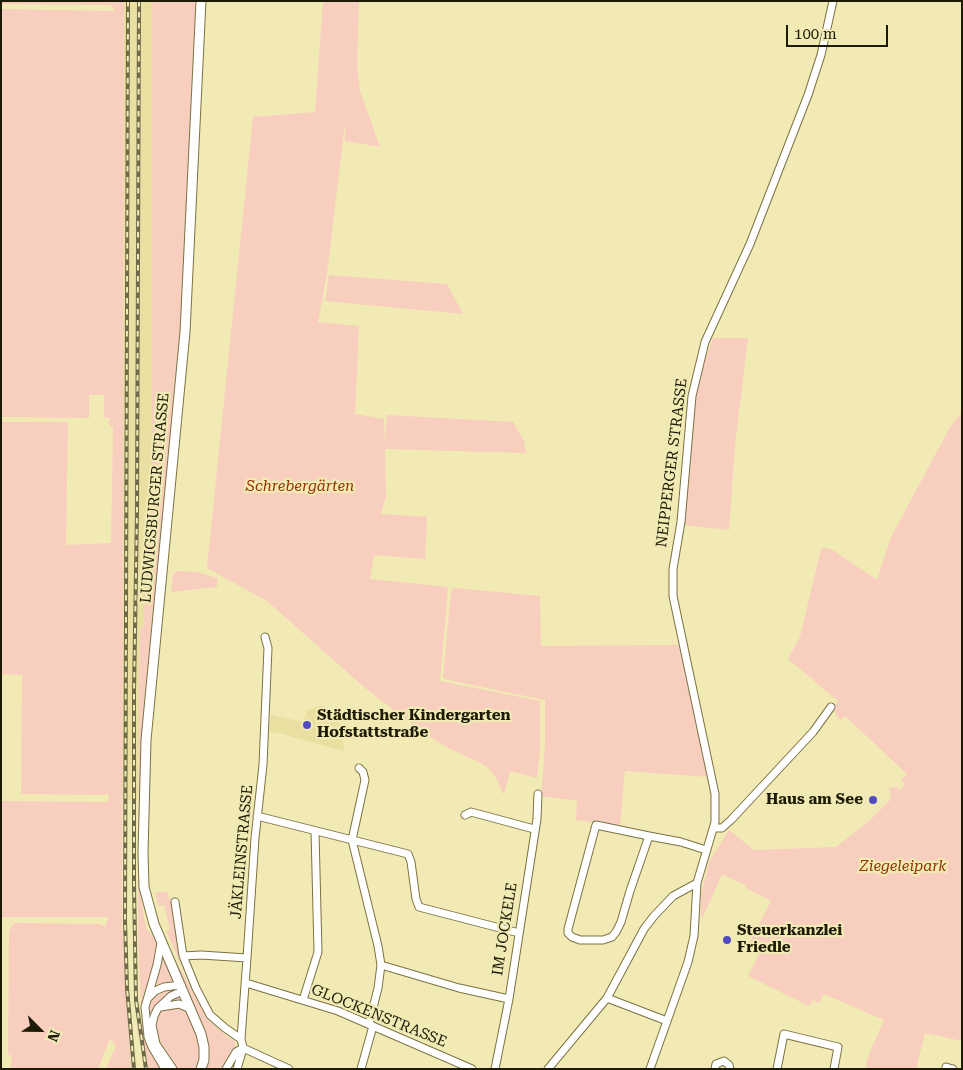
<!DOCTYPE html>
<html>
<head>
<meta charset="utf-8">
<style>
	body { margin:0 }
	#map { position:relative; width:963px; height:1070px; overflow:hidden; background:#f2eab4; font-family:"Roboto Serif",serif }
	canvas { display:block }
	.frame { position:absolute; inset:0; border:2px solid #1d1a06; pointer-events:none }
	.north { position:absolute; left:15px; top:1005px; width:50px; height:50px; -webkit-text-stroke:4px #f2eab4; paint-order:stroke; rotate:113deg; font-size:14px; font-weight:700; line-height:20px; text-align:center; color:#1d1a06 }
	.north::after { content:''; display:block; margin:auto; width:18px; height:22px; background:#1d1a06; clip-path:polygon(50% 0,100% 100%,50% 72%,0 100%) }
	.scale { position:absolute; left:786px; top:25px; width:102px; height:22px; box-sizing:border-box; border:2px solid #1d1a06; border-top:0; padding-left:6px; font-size:15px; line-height:18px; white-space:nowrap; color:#1d1a06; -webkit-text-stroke:4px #f2eab4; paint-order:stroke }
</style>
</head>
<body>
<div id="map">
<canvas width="963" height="1070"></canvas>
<div class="frame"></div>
<div class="north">N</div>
<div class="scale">100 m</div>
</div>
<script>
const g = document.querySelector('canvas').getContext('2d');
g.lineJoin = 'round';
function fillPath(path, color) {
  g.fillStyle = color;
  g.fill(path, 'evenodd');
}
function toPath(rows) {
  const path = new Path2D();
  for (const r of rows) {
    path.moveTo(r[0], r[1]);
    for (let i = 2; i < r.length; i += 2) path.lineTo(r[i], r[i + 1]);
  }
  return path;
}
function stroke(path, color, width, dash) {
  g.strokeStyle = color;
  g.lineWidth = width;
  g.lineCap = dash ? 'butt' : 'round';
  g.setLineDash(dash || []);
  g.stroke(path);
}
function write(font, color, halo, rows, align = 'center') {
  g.font = font + ' "Roboto Serif",serif';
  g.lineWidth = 4.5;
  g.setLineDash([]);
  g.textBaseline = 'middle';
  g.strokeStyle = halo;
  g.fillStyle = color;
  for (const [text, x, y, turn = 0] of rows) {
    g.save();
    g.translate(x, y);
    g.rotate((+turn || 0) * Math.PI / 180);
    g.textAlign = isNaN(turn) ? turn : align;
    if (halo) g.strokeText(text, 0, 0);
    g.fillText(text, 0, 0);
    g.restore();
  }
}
const built = toPath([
	[124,1,152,1,152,463,146,546,144,628,140,629,138,800,122,800],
	[321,705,346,729,343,739,344,751,289,736,285,734,270,732,271,715,303,722,307,710]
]);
const green = toPath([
	[1,1,124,1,122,926,131,1069,106,1069,116,1046,110,1038,98,1069,10,1069,12,1057,8,1054,9,931,14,923,100,924,105,927,108,917,1,917,1,801,108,802,109,793,105,795,21,794,22,675,1,674,1,422,68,422,66,545,111,543,113,428,108,423,111,418,104,418,104,395,89,395,89,418,1,417,1,9,115,11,110,5,1,4],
	[152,1,197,1,182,313,144,714,140,799,139,884,146,928,180,968,207,1019,226,1036,235,1041,235,1052,224,1069,148,1069,142,1030,138,936,139,691,140,628,144,628,146,546,152,463],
	[323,1,359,1,357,65,360,91,380,147,345,141,345,123,327,274,318,322,359,326,355,414,384,419,385,441,387,415,513,422,524,441,526,453,385,449,386,496,381,514,427,517,425,559,374,555,370,579,448,587,440,681,540,701,540,750,537,778,510,771,504,795,496,778,489,769,479,762,450,749,425,734,365,688,267,601,207,568,253,117,315,112],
	[329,275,447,284,463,314,325,301],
	[713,338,748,338,735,446,729,530,684,525,695,398,701,372],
	[962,411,962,1041,925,1033,916,1069,867,1069,866,1063,872,1047,884,1020,824,994,819,1003,813,1000,809,1006,748,976,762,948,750,942,771,901,746,888,747,886,722,874,703,917,701,917,701,896,709,862,729,830,754,850,836,847,869,821,891,799,889,788,896,787,900,790,905,784,901,781,907,774,845,716,840,720,832,709,838,701,788,659,800,637,821,549,827,548,834,551,877,580,891,537,949,429],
	[177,571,197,572,217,578,217,587,171,592,173,575],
	[454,588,540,596,541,646,679,645,708,777,625,771,620,826,576,820,577,801,541,796,545,747,545,700,448,680,443,677,451,591],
	[167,891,169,898,173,899,193,987,192,988,166,931,170,929,164,905,158,906,155,893]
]);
const minor = toPath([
	[359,768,363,772,365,780,352,840,378,946,381,965,378,988,369,1024],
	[465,815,471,812,534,829],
	[257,816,408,854,411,862,416,899,419,907,519,933],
	[714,828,722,828,731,820,813,732,831,707],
	[649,836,630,891,621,922,616,932,612,937,603,940,580,940,572,937,568,933,568,929,596,825,649,836,681,842,706,850],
	[175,902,183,956,196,988,210,1015,225,1028,241,1039],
	[161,943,157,965,145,1007,148,1037,152,1047,165,1069],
	[183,956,201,955,247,958],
	[381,965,459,988,509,999],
	[246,983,338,1011,472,1069],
	[148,998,155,991,164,987,181,985],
	[607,998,667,1021],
	[303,1000,318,952,315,831],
	[161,1007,179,1004,191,1009],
	[173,1069,156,1044,152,1025,154,1016,158,1008,171,996,183,991],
	[226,1069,236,1052,243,1048,289,1069],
	[237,1069,243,1048,241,1039,247,958,255,838,263,765,268,648,265,637],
	[361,1069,373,1026],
	[495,1069,509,999,537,819,538,794],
	[548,1069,607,998,644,929,654,916,673,896,697,883],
	[650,1069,688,962,694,936,697,883,715,822,715,794,673,596,673,569,681,522,692,396,705,342,750,244,808,95,821,55,833,1],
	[715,1069,716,1064,724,1061,729,1065,730,1069],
	[777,1069,784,1034,838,1047,834,1069],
	[946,1069,946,1067,953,1069]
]);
const major = toPath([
	[201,1069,204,1060,204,1047,201,1034,154,924,144,887,143,853,146,740,185,332,201,1]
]);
const rail = toPath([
	[128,1,125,921,127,988,134,1069],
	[139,1,137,512,134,691,134,884,136,1000,146,1069]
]);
const markers = [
	[307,725,5,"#514ac1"],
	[873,800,5,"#514ac1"],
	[727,940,5,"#514ac1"]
];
const streetNames = [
	["NEIPPERGER STRASSE",672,463,-83],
	["LUDWIGSBURGER STRASSE",155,498,-85],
	["JÄKLEINSTRASSE",242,852,-85],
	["IM JOCKELE",505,929,-81],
	["GLOCKENSTRASSE",379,1016,22]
];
const parkNames = [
	["Schrebergärten",300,487],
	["Ziegeleipark",903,867]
];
const poiNames = [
	["Städtischer Kindergarten",317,716],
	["Hofstattstraße",317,733],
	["Haus am See",863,800,"right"],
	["Steuerkanzlei",737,931],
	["Friedle",737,948]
];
fillPath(built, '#e9dfa1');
fillPath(green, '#f8cebf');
stroke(minor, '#7b7241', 9);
stroke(major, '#7b7241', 11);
stroke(minor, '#fff', 7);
stroke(major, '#fff', 9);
stroke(rail, '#6f6a49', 4);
stroke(rail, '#f2eab4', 2, [5.5]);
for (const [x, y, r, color] of markers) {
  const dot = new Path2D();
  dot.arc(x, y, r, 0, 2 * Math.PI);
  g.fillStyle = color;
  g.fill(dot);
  stroke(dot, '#f2eab4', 2);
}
write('15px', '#1d1a06', '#f2eab4', streetNames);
write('italic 15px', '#943204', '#f2eab4', parkNames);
write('bold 15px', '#1d1a06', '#f2eab4', poiNames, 'left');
</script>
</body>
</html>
